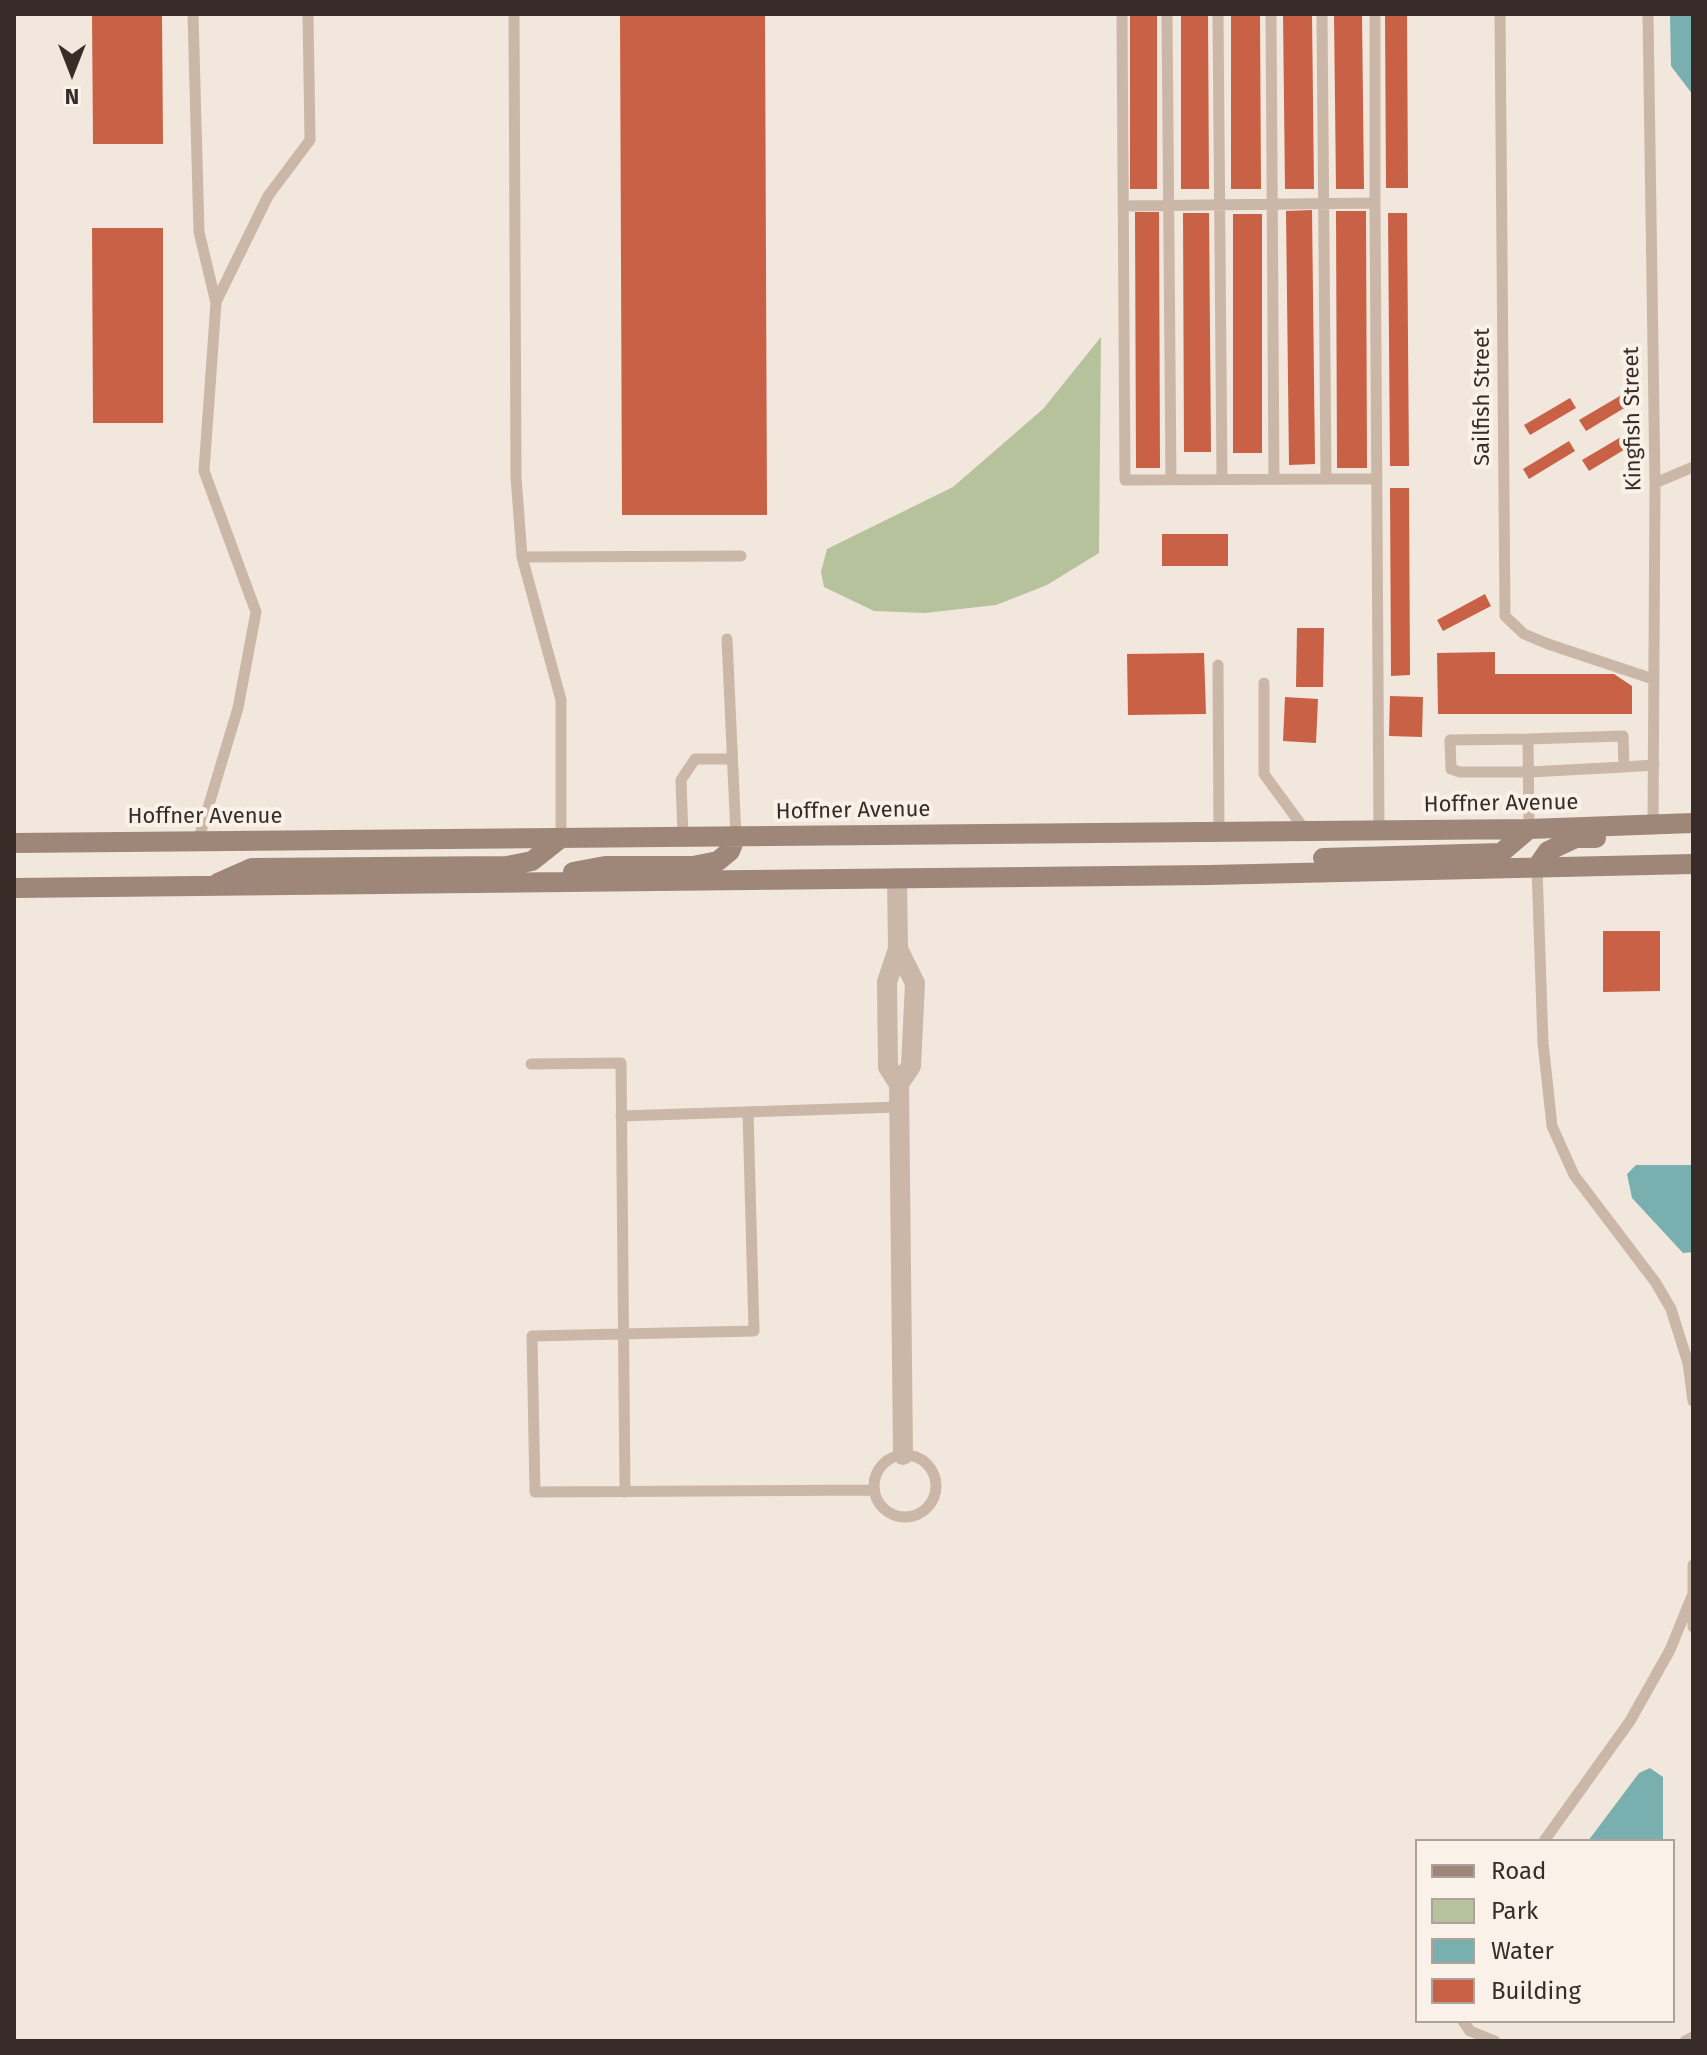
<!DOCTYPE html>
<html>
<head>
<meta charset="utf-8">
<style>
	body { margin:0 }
	#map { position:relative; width:1707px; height:2055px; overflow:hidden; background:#f2e7dc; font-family:"Fira Sans",sans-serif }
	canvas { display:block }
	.frame { position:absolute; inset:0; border:16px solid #372c28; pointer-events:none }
	.legend { position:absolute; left:1415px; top:1839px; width:260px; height:184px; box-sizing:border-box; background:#faf1e8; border:2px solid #aca29b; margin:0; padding:10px 14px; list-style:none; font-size:24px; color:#372c28 }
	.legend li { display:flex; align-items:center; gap:16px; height:40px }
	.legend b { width:40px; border:2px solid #aca29b }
	.north { position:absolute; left:32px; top:32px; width:80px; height:80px; -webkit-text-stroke:6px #faf1e8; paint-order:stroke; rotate:180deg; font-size:22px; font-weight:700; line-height:32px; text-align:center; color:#372c28 }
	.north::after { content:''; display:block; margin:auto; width:28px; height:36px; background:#372c28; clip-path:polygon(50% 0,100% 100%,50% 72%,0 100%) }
</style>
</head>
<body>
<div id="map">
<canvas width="1707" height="2055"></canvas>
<div class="frame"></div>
<ul class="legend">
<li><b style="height:10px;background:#9e8679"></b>Road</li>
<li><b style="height:22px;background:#b6c29b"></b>Park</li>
<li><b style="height:22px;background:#7aafb0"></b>Water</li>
<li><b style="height:22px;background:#c86145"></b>Building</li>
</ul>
<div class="north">N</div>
</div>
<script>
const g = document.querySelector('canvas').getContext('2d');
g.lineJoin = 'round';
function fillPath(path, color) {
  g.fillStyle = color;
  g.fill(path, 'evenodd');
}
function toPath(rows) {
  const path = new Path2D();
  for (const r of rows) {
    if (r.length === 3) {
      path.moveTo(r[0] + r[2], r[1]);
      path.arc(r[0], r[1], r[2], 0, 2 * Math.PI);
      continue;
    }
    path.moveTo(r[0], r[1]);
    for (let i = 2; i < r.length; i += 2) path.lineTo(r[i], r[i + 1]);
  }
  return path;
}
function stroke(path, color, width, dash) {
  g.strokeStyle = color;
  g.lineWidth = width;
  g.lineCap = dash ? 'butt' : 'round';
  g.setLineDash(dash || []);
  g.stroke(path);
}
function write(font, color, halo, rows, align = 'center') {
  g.font = font + ' "Fira Sans",sans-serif';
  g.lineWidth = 8;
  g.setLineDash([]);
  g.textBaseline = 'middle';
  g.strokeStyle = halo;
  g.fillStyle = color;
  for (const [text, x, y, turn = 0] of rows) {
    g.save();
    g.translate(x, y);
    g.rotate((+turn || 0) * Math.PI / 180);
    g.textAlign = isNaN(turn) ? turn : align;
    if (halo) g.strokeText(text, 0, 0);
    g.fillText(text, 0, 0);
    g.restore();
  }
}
const green = toPath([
	[1101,337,1099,553,1047,585,996,605,925,613,874,611,824,587,821,572,827,549,953,487,1043,409]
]);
const water = toPath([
	[1670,14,1693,14,1693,95,1671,66],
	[1636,1165,1693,1165,1693,1252,1683,1253,1632,1198,1627,1174],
	[1650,1768,1663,1777,1663,1841,1588,1841,1639,1773]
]);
const building = toPath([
	[92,14,162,14,163,144,93,144],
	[620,14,765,14,767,515,622,515],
	[1130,14,1157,14,1157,189,1130,189],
	[1181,14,1208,14,1209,189,1181,189],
	[1231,14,1260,14,1261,189,1231,189],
	[1283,14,1312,14,1314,189,1285,189],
	[1334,14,1362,14,1364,189,1336,189],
	[1385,14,1407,14,1408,188,1386,188],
	[1312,210,1315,464,1289,465,1286,211],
	[1336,211,1366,211,1367,468,1337,468],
	[1135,212,1159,212,1160,468,1136,468],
	[1183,213,1209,213,1211,452,1184,452],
	[1388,213,1407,213,1409,466,1390,466],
	[1233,214,1262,214,1262,453,1233,453],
	[92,228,163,228,163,423,93,423],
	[1630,390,1636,401,1586,431,1579,420],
	[1570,398,1576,408,1530,435,1524,425],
	[1626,434,1632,445,1589,471,1582,460],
	[1569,441,1575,451,1529,479,1523,469],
	[1390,488,1409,488,1410,675,1391,676],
	[1162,534,1228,534,1228,566,1162,566],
	[1485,594,1491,606,1443,631,1437,620],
	[1297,628,1324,628,1323,687,1296,687],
	[1495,652,1495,674,1614,674,1632,686,1632,714,1438,714,1437,653],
	[1204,653,1206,714,1128,715,1127,654],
	[1390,696,1423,697,1422,737,1389,736],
	[1285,697,1318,699,1316,743,1283,741],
	[1603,931,1660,931,1660,991,1603,992]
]);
const lane = toPath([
	[193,14,199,232,216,303,204,471,256,612,238,708,198,841],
	[514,14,516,477,522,557],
	[1122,14,1125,480,1326,479],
	[1167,14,1171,480],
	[1218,14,1222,479],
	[1271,14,1274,479],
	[1322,14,1326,479,1376,479],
	[1500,14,1505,616,1524,634,1548,644,1653,679],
	[1648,14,1655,483,1653,824],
	[1375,203,1379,830],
	[1123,206,1375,203,1375,14],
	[216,302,268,196,310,140,308,14],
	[1655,483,1693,467],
	[727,639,736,836],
	[1218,665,1219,832],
	[1264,683,1264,774,1305,830],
	[1528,739,1450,740,1451,769,1460,772,1529,772,1624,767],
	[1529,829,1528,739,1623,736,1624,767,1654,765],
	[683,836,681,780,695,759,732,759],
	[561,838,561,700,522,557,741,556],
	[1537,867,1543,1043,1552,1126,1574,1175,1656,1283,1671,1309,1688,1363,1693,1401],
	[531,1064,621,1063,625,1492],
	[748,1112,754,1331,532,1336,535,1492,874,1490],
	[621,1116,899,1107],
	[905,1486,31],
	[1693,1565,1693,1627],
	[1544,1841,1630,1721,1670,1650,1692,1596],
	[1463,2021,1470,2031,1495,2041],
	[1685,2041,1693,2037]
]);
const street = toPath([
	[897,878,898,949,887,982,888,1067,899,1084,911,1066,915,983,898,949],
	[899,1084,903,1455]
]);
const secondary = toPath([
	[14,843,1529,829,1693,823],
	[1323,858,1501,853,1529,829],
	[1537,867,1548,851,1576,838,1596,838],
	[573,872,605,866,693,866,718,861,730,851,736,836],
	[218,883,252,868,507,866,532,861,561,838],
	[14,888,1209,875,1693,864]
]);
const streetNames = [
	["Sailfish Street",1483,397,-90],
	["Kingfish Street",1633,419,-91],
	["Hoffner Avenue",1501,804,-1],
	["Hoffner Avenue",853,811,-1],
	["Hoffner Avenue",205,817]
];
fillPath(green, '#b6c29b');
fillPath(water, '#7aafb0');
fillPath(building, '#c86145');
stroke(lane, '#cbb7a7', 11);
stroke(street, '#cbb7a7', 20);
stroke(secondary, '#9e8679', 20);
write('22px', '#372c28', '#faf1e8', streetNames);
</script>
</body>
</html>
